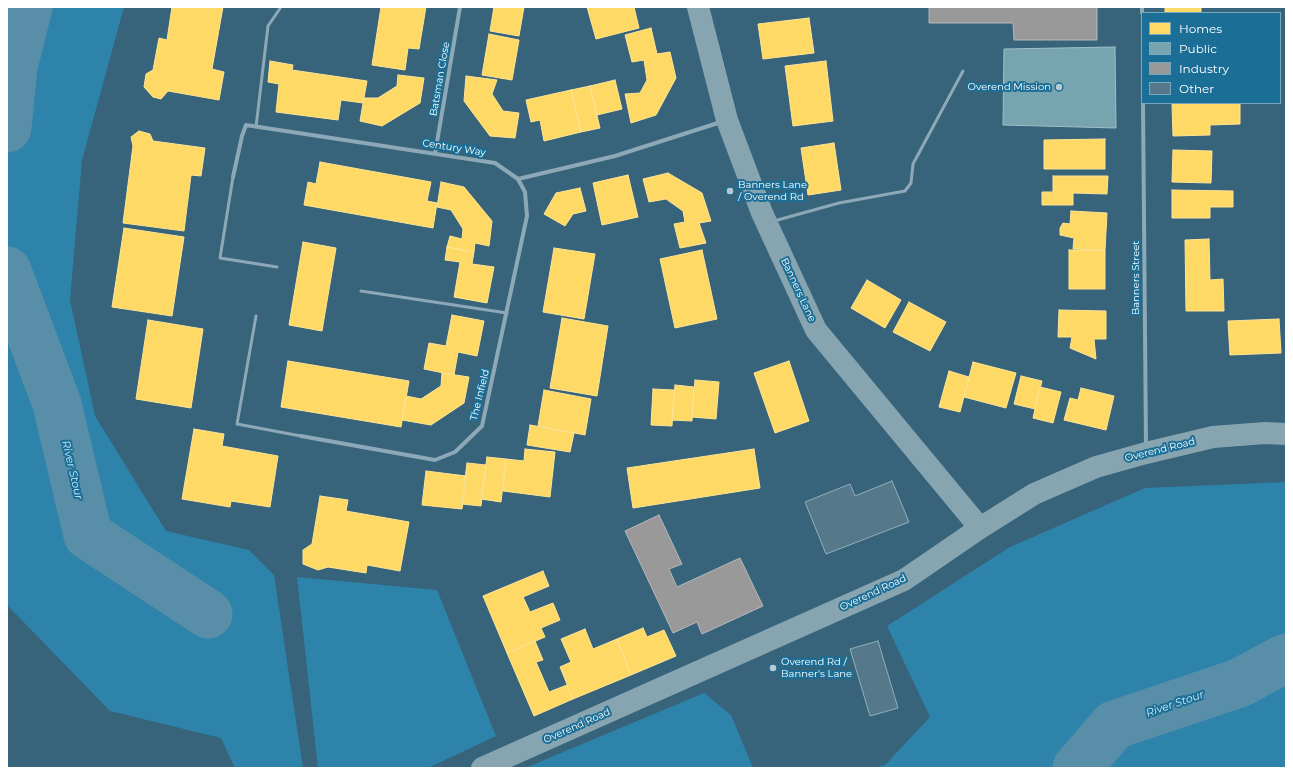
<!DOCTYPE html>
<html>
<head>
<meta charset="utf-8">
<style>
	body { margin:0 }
	#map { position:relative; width:1293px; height:775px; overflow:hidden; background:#37647a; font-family:Montserrat,sans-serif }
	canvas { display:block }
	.frame { position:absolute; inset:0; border:8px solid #fff; pointer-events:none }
	.legend { position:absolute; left:1141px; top:12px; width:140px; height:92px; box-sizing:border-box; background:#1b6e96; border:1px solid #76a8c0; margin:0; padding:5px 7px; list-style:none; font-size:12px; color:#fff }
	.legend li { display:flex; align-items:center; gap:8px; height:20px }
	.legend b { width:20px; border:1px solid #76a8c0 }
</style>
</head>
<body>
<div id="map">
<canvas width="1293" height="775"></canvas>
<div class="frame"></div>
<ul class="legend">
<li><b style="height:11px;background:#ffd966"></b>Homes</li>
<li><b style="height:11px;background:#76a5af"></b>Public</li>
<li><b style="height:11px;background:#999"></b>Industry</li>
<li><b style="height:11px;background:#55798a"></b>Other</li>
</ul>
</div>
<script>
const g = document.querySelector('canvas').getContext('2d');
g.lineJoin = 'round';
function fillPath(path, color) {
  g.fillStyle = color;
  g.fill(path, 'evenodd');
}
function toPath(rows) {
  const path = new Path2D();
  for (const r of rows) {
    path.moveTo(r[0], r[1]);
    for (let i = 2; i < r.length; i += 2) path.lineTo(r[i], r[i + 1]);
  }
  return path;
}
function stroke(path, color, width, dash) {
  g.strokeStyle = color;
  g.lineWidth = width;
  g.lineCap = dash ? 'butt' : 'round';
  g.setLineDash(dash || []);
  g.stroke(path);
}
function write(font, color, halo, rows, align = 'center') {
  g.font = font + ' Montserrat,sans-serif';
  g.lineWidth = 4;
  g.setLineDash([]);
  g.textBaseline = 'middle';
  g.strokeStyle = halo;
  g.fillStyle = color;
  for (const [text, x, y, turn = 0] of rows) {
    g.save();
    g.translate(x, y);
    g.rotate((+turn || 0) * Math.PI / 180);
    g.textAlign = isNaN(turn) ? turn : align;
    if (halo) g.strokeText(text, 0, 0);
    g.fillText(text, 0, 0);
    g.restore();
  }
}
const green = toPath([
	[7,7,124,7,82,160,70,300,95,416,166,531,249,550,274,575,303,768,235,768,221,738,110,711,7,605],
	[1286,482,1286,768,874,768,885,765,930,717,887,626,1010,547,1145,488],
	[297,577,437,590,496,736,428,768,318,768],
	[704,693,731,715,753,768,525,768]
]);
const homes = toPath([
	[172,7,223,7,212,69,224,72,219,100,168,91,161,99,153,97,144,87,146,74,153,70,159,38,167,40,172,7],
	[381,7,426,7,419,49,408,48,405,70,372,65,381,7],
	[494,7,524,7,519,36,490,31,494,7],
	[587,7,634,7,639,28,596,39,587,7],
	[1165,7,1201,7,1201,13,1165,13,1165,7],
	[809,18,814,53,763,59,758,24,809,18],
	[651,28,657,54,670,52,676,78,656,115,631,123,625,94,640,93,647,80,644,60,632,62,625,35,651,28],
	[489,34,519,40,512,80,482,75,489,34],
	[270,61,293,65,292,70,367,81,363,103,341,100,338,120,276,112,279,84,268,82,270,61],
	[826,61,833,121,793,126,785,66,826,61],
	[398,75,424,78,420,103,382,126,360,121,364,98,378,98,397,86,398,75],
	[466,76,497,80,492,94,503,111,519,113,515,138,490,136,464,101,466,76],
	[615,80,622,109,597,115,590,86,615,80],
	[590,86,600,128,581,132,571,90,590,86],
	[571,90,581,132,544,141,540,120,531,122,526,100,571,90],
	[1172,103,1240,103,1240,124,1210,125,1210,135,1173,136,1172,103],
	[139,131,150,134,153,141,205,148,201,176,191,175,184,231,123,223,133,146,131,137,139,131],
	[1105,139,1105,169,1044,169,1044,140,1105,139],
	[834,143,841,190,808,195,801,148,834,143],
	[1173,150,1212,151,1211,183,1172,182,1173,150],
	[320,162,431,182,427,201,437,203,433,228,304,205,308,182,316,184,320,162],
	[668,173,702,193,711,221,699,223,706,243,680,248,674,224,685,222,683,211,666,199,649,202,643,179,668,173],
	[628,175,638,217,602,225,593,183,628,175],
	[1053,176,1108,176,1107,194,1073,193,1073,205,1042,205,1042,192,1053,192,1053,176],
	[441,182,464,187,492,221,489,246,475,243,474,252,447,247,450,236,462,239,463,229,451,210,437,207,441,182],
	[580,188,586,211,573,214,565,226,544,214,556,193,580,188],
	[1172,190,1233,191,1233,207,1210,207,1210,218,1172,218,1172,190],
	[1071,211,1107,213,1105,250,1073,249,1074,238,1060,235,1060,228,1063,223,1070,224,1071,211],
	[124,228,184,237,172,316,112,307,124,228],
	[1209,239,1210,280,1223,279,1224,311,1186,311,1185,240,1209,239],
	[303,242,336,248,322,331,289,325,303,242],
	[447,247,474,252,472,264,494,267,487,303,454,297,460,262,445,260,447,247],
	[554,248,595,254,584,319,543,312,554,248],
	[702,250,717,319,675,328,660,259,702,250],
	[1069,250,1105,250,1105,289,1069,289,1069,250],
	[867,280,901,300,885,328,851,308,867,280],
	[909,302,946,322,930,351,893,332,909,302],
	[1059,310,1106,311,1106,339,1094,339,1096,359,1070,348,1072,337,1058,337,1059,310],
	[452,315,484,321,477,356,458,352,454,375,424,369,429,343,446,346,452,315],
	[562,318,608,326,597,396,550,388,562,318],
	[1279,319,1281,353,1230,355,1228,321,1279,319],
	[148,320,203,329,191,408,136,399,148,320],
	[288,361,409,381,401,427,281,407,288,361],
	[789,361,809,421,775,433,754,373,789,361],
	[973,362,1016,373,1006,408,964,397,973,362],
	[949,371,969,377,960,412,939,407,949,371],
	[442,373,469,377,464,403,431,425,402,420,406,396,421,399,441,386,442,373],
	[1021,376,1042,381,1035,409,1014,404,1021,376],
	[695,380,719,382,716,419,692,417,695,380],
	[675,385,694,387,692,421,672,420,675,385],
	[1040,387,1061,392,1053,423,1033,418,1040,387],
	[1081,388,1114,396,1106,430,1064,420,1070,398,1078,400,1081,388],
	[653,389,674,390,672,426,651,425,653,389],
	[544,390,591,399,585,435,538,426,544,390],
	[530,425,574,433,570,452,527,445,530,425],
	[194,429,224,434,222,446,278,456,270,507,231,501,230,507,182,499,194,429],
	[525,449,555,452,550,497,503,491,506,459,524,461,525,449],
	[754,449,760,488,633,508,627,468,754,449],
	[487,457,506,459,501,502,481,499,487,457],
	[467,463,486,465,481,506,462,504,467,463],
	[426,471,466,476,462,509,422,505,426,471],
	[320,496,348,500,346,511,409,522,400,571,367,565,366,573,328,567,318,570,303,564,303,550,312,544,320,496],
	[543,571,549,586,523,597,530,612,553,603,560,620,541,628,545,637,507,653,483,596,543,571],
	[643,628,647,637,664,630,676,656,631,675,617,639,643,628],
	[585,629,593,649,617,639,631,675,573,699,560,667,571,662,561,639,585,629],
	[535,641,543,660,536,662,549,692,567,685,573,699,534,716,507,653,535,641]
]);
const public = toPath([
	[1115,47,1116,128,1003,125,1004,49,1115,47]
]);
const industry = toPath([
	[929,7,1097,7,1097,40,1014,40,1013,23,929,23,929,7],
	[659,515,682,564,669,569,677,587,740,558,763,606,702,634,697,622,673,633,625,531,659,515]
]);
const river = toPath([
	[7,128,13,67,28,7],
	[7,271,57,404,88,535,208,614],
	[1077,768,1114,725,1239,683,1286,658]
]);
const building = toPath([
	[892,481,909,522,826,554,805,502,850,484,855,496,892,481],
	[878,641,898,708,870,716,850,649,878,641]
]);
const lane = toPath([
	[256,127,268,26,281,7],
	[233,177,220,258,277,267],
	[774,221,839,203,905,191,911,183,913,164,963,71],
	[361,291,507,313],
	[256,316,237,424,301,436]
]);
const street = toPath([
	[1142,7,1142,13],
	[1143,103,1146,446],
	[435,154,460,7],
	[233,177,242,136,246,125,495,163,518,179,615,156,721,122],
	[301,436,435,460,455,452,482,426,527,216,525,192,518,179]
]);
const secondary = toPath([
	[698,7,727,120,762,213,816,330,980,528],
	[482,768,904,580,980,528,1034,494,1096,467,1146,453,1213,437,1265,433,1286,434]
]);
const markers = [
	[1059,87,4,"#b9c9d0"],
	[730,191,4,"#b9c9d0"],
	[773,668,4,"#b9c9d0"]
];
const streetNames = [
	["Batsman Close",440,79,-80],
	["Century Way",454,148,9],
	["Banners Street",1136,278,-90],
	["Banners Lane",798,290,65],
	["The Infield",480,395,-76],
	["Overend Road",1160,450,-14],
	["Overend Road",873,593,-25],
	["Overend Road",577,726,-24]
];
const poiNames = [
	["Overend Mission",1051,87,"right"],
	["Banners Lane",738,185],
	["/ Overend Rd",738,197],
	["Overend Rd /",781,662],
	["Banner's Lane",781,674]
];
const waterNames = [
	["River Stour",72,470,77],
	["River Stour",1175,704,-19]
];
fillPath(green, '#2d83aa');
fillPath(homes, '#ffd966');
stroke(homes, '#ffe494', 1);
fillPath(public, '#76a5af');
stroke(public, '#9fc0c7', 1);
fillPath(industry, '#999');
stroke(industry, '#b8b8b8', 1);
stroke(river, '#588ea8', 49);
fillPath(building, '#55798a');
stroke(building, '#94aeba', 1);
stroke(lane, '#8da8b6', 3);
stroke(street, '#8da8b6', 4);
stroke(secondary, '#87a4b1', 22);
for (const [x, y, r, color] of markers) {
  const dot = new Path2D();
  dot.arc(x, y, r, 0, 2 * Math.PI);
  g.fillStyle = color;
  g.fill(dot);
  stroke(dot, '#1b6e96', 1.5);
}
write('10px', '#fff', '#1b6e96', streetNames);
write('10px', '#fff', '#1b6e96', poiNames, 'left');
write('italic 11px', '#cbebf9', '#1b6e96', waterNames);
</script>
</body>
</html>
